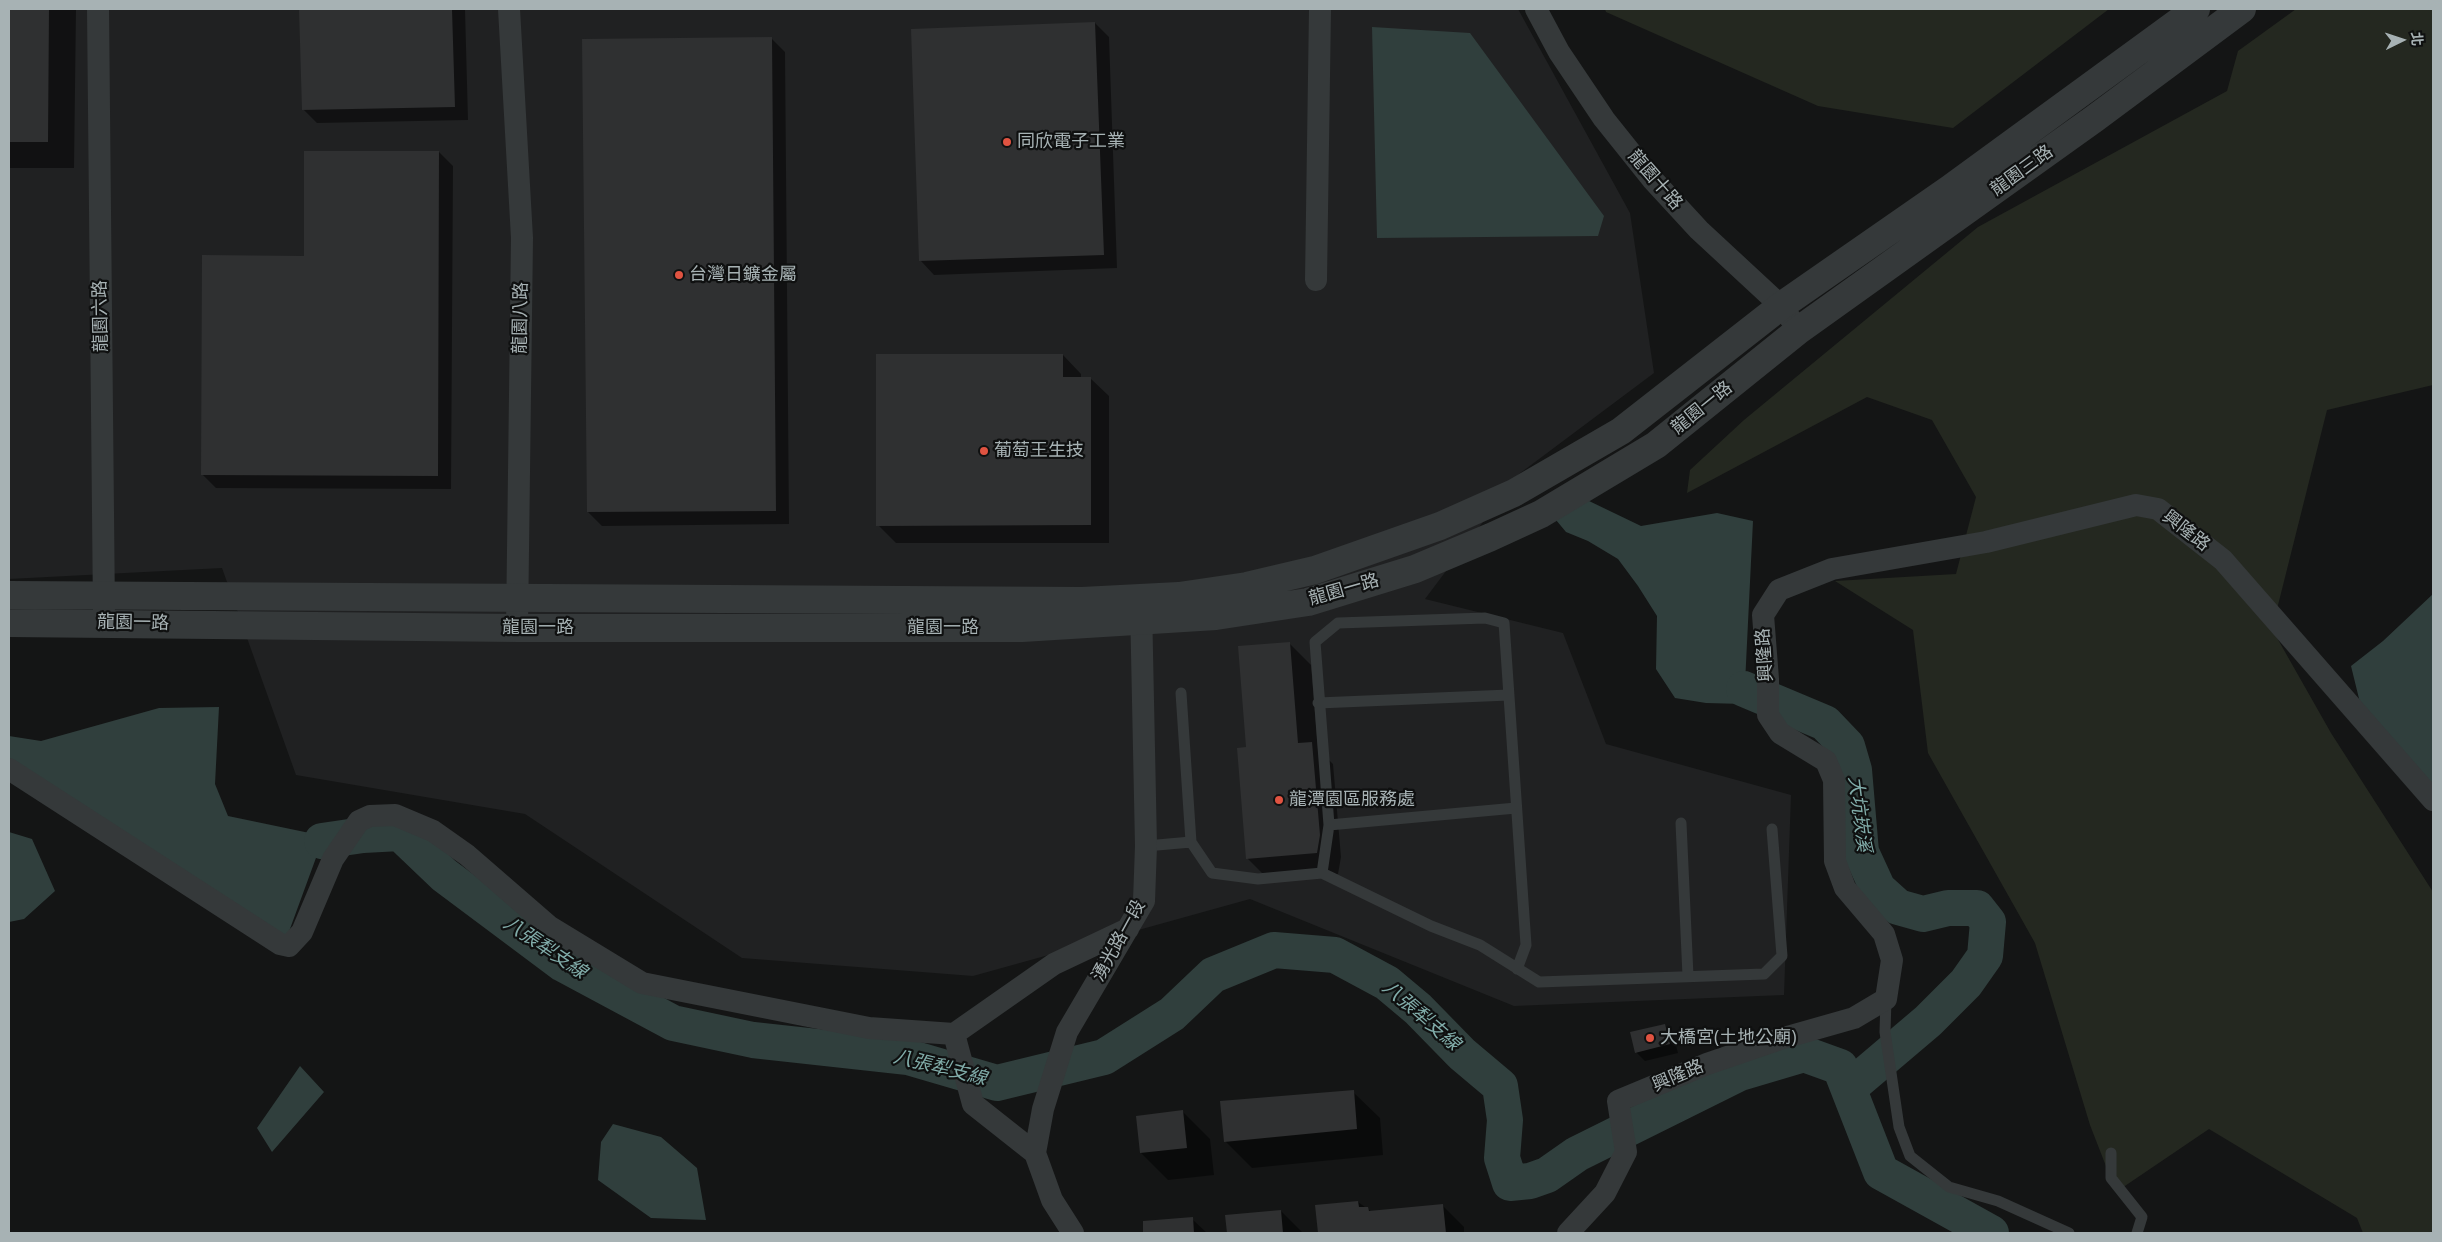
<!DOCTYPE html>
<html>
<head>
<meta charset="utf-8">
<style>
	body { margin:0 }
	#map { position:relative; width:2442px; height:1242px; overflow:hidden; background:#141515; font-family:"Open Sans","Noto Sans TC",sans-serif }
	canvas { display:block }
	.frame { position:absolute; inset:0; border:10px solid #a7b2b4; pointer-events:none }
	.north { position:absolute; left:2377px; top:15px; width:50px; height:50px; -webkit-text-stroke:4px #0f1010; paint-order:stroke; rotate:86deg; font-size:14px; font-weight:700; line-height:20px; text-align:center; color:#a7b2b4 }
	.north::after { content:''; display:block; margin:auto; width:18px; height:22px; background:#a7b2b4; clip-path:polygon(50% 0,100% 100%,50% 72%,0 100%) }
</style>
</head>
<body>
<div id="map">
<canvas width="2442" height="1242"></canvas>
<div class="frame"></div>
<div class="north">北</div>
</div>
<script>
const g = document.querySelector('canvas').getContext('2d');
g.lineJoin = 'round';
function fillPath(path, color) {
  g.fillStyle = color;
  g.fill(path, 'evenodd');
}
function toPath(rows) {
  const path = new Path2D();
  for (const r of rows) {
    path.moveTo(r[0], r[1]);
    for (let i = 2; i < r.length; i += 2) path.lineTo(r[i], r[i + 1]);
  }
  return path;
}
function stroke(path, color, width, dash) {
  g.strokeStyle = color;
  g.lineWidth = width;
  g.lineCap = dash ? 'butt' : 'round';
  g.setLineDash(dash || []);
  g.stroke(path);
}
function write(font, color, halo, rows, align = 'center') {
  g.font = font + ' "Open Sans","Noto Sans TC",sans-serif';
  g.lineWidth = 4.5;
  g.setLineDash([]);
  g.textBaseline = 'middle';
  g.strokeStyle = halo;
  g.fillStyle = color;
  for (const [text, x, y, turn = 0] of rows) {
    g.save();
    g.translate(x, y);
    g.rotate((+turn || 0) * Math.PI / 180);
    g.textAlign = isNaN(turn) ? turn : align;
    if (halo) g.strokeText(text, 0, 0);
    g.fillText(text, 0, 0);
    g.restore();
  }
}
const built = toPath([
	[9,9,1518,9,1630,213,1654,373,1519,474,1425,599,1563,633,1606,744,1791,795,1784,995,1514,1006,1250,899,973,976,742,958,525,814,296,775,222,568,9,579]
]);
const green = toPath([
	[1605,9,2109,9,1953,128,1818,106,1606,12],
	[2296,9,2433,9,2433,385,2327,410,2272,629,2331,733,2433,892,2433,1233,2363,1233,2357,1218,2209,1129,2116,1192,2090,1125,2035,943,1928,753,1913,630,1835,581,1956,574,1976,497,1932,420,1867,397,1687,493,1690,470,1744,420,1978,227,2227,91,2238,51]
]);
const water = toPath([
	[1372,27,1470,33,1604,216,1598,236,1377,238],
	[1587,500,1641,526,1717,513,1753,521,1744,704,1706,703,1675,698,1656,669,1657,616,1638,586,1618,559,1588,541,1566,532,1556,520],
	[2433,594,2433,792,2365,723,2351,666,2383,641],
	[219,707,215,784,228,816,324,836,287,937,9,758,9,736,41,741,159,708],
	[9,832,32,839,55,891,24,919,9,922],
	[300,1066,324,1092,272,1152,257,1128],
	[613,1124,661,1137,697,1168,706,1220,651,1218,598,1180,601,1142]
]);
const shadow = toPath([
	[9,9,76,9,74,168,9,168],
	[300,9,465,9,468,120,317,123,303,109],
	[1095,23,1109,37,1117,268,934,275,921,261],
	[772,39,785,52,789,524,602,526,588,512],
	[439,152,453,166,451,489,216,488,202,474,305,257],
	[1063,355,1081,374,1081,378,1090,378,1109,396,1109,543,896,543,878,525],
	[1290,644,1311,665,1318,749,1333,764,1341,857,1338,874,1269,880,1248,859,1247,748],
	[1664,1025,1673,1034,1678,1053,1645,1061,1636,1052],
	[1353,1092,1380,1118,1383,1155,1252,1168,1225,1141],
	[1183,1112,1210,1139,1214,1175,1168,1180,1141,1153],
	[1358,1202,1372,1212,1442,1205,1464,1227,1464,1233,1319,1233,1316,1206],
	[1281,1211,1303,1233,1228,1233,1226,1216],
	[1192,1219,1207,1233,1151,1233,1150,1222]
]);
const river = toPath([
	[1744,689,1825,723,1847,746,1854,770,1861,852,1878,889,1898,907,1923,914,1948,908,1977,908,1988,922,1985,956,1966,983,1928,1021,1849,1088],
	[322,841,363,835,400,833,444,875,563,964,673,1023,753,1040,908,1057,997,1083,1104,1057,1172,1014,1213,975,1274,950,1335,955,1387,983,1418,1009,1462,1054,1500,1086,1505,1120,1502,1158,1510,1183,1530,1181,1547,1175,1577,1154,1740,1073,1804,1054,1840,1067,1881,1172,1991,1233]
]);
const building = toPath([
	[9,9,49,9,48,142,9,142],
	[299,9,452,9,455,107,302,110],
	[1095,22,1104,255,919,261,911,29],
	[772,37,776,511,587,512,582,39],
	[304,151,439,151,438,476,201,475,202,255,304,256],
	[876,354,1063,354,1063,377,1091,377,1091,525,876,526],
	[1290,642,1298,743,1312,742,1320,835,1317,853,1246,859,1237,748,1246,747,1238,646],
	[1665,1024,1670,1044,1635,1053,1630,1032],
	[1354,1090,1357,1129,1224,1142,1220,1101],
	[1183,1110,1187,1148,1140,1153,1136,1116],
	[1358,1201,1359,1207,1368,1207,1369,1211,1443,1204,1446,1233,1318,1233,1315,1205],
	[1281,1210,1283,1233,1227,1233,1225,1215],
	[1193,1217,1194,1233,1143,1233,1143,1221]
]);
const service = toPath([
	[1181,693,1191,842],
	[1318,703,1509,695],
	[1681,823,1688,976],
	[1329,825,1516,808],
	[1146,846,1191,842,1212,873,1258,879,1322,873,1431,926,1480,945,1539,982,1764,974,1782,956,1772,829],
	[1322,873,1329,825,1315,642,1338,623,1485,618,1504,623,1526,945,1517,969],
	[1886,999,1885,1032,1899,1127,1910,1156,1949,1187,1998,1201,2069,1233],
	[2111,1153,2111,1178,2142,1217,2137,1233]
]);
const minor = toPath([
	[98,9,104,613],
	[509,9,522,238,517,628],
	[1536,9,1559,52,1604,119,1652,179,1699,230,1781,306,1799,330],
	[1316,280,1320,9],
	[9,769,280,944,289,946,302,932,333,859,359,821,370,816,395,815,433,831,467,855,550,927,642,983,869,1028,954,1034,1054,964,1128,929],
	[954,1034,973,1104,1035,1153],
	[1073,1233,1052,1200,1035,1153,1043,1109,1067,1032,1144,901,1146,846,1141,604],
	[1568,1233,1605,1193,1626,1152,1618,1101,1707,1064,1780,1039,1854,1018,1886,999,1892,960,1884,934,1845,888,1835,861,1834,780,1826,761,1780,733,1768,715,1768,679,1763,615,1779,590,1832,569,1986,542,2136,505,2158,509,2223,560,2433,800]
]);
const tertiary = toPath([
	[9,595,1082,601,1179,596,1247,586,1315,570,1440,526,1514,493,1621,431,1781,306,1948,190,2196,9],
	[9,623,517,628,1022,628,1216,616,1308,602,1415,569,1491,537,1541,514,1656,445,1799,330,2094,119,2242,9]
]);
const markers = [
	[1007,142,5,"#e05341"],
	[679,275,5,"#e05341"],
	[984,451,5,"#e05341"],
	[1279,800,5,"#e05341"],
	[1650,1038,5,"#e05341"]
];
const poiNames = [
	["同欣電子工業",1017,142],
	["台灣日鑛金屬",689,275],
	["葡萄王生技",994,451],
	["龍潭園區服務處",1289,800],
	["大橋宮(土地公廟)",1660,1038]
];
const streetNames = [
	["龍園三路",2022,171,-36],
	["龍園十路",1655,180,49],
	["龍園六路",101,316,-91],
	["龍園八路",521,318,-89],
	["龍園一路",1702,408,-39],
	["興隆路",2186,531,38],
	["龍園一路",1344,590,-16],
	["龍園一路",133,623,1],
	["龍園一路",538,628],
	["龍園一路",943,628],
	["興隆路",1765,655,-94],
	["湧光路一段",1119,941,-61],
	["興隆路",1678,1076,-23]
];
const waterNames = [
	["大坑崁溪",1859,814,83],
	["八張犁支線",545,948,34],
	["八張犁支線",1421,1016,41],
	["八張犁支線",940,1068,14]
];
fillPath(built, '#202122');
fillPath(green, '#242820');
fillPath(water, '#303f3d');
fillPath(shadow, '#0007');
stroke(river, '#303f3d', 36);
fillPath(building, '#2f3031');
stroke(service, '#35393a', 11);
stroke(minor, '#35393a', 22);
stroke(tertiary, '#35393a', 28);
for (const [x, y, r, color] of markers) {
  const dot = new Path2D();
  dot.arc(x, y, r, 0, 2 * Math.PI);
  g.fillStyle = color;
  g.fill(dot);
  stroke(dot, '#0f1010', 2);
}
write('18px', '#a7b2b4', '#0f1010', poiNames, 'left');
write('18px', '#a7b2b4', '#0f1010', streetNames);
write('italic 19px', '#81aca9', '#0f1010', waterNames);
</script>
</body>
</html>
